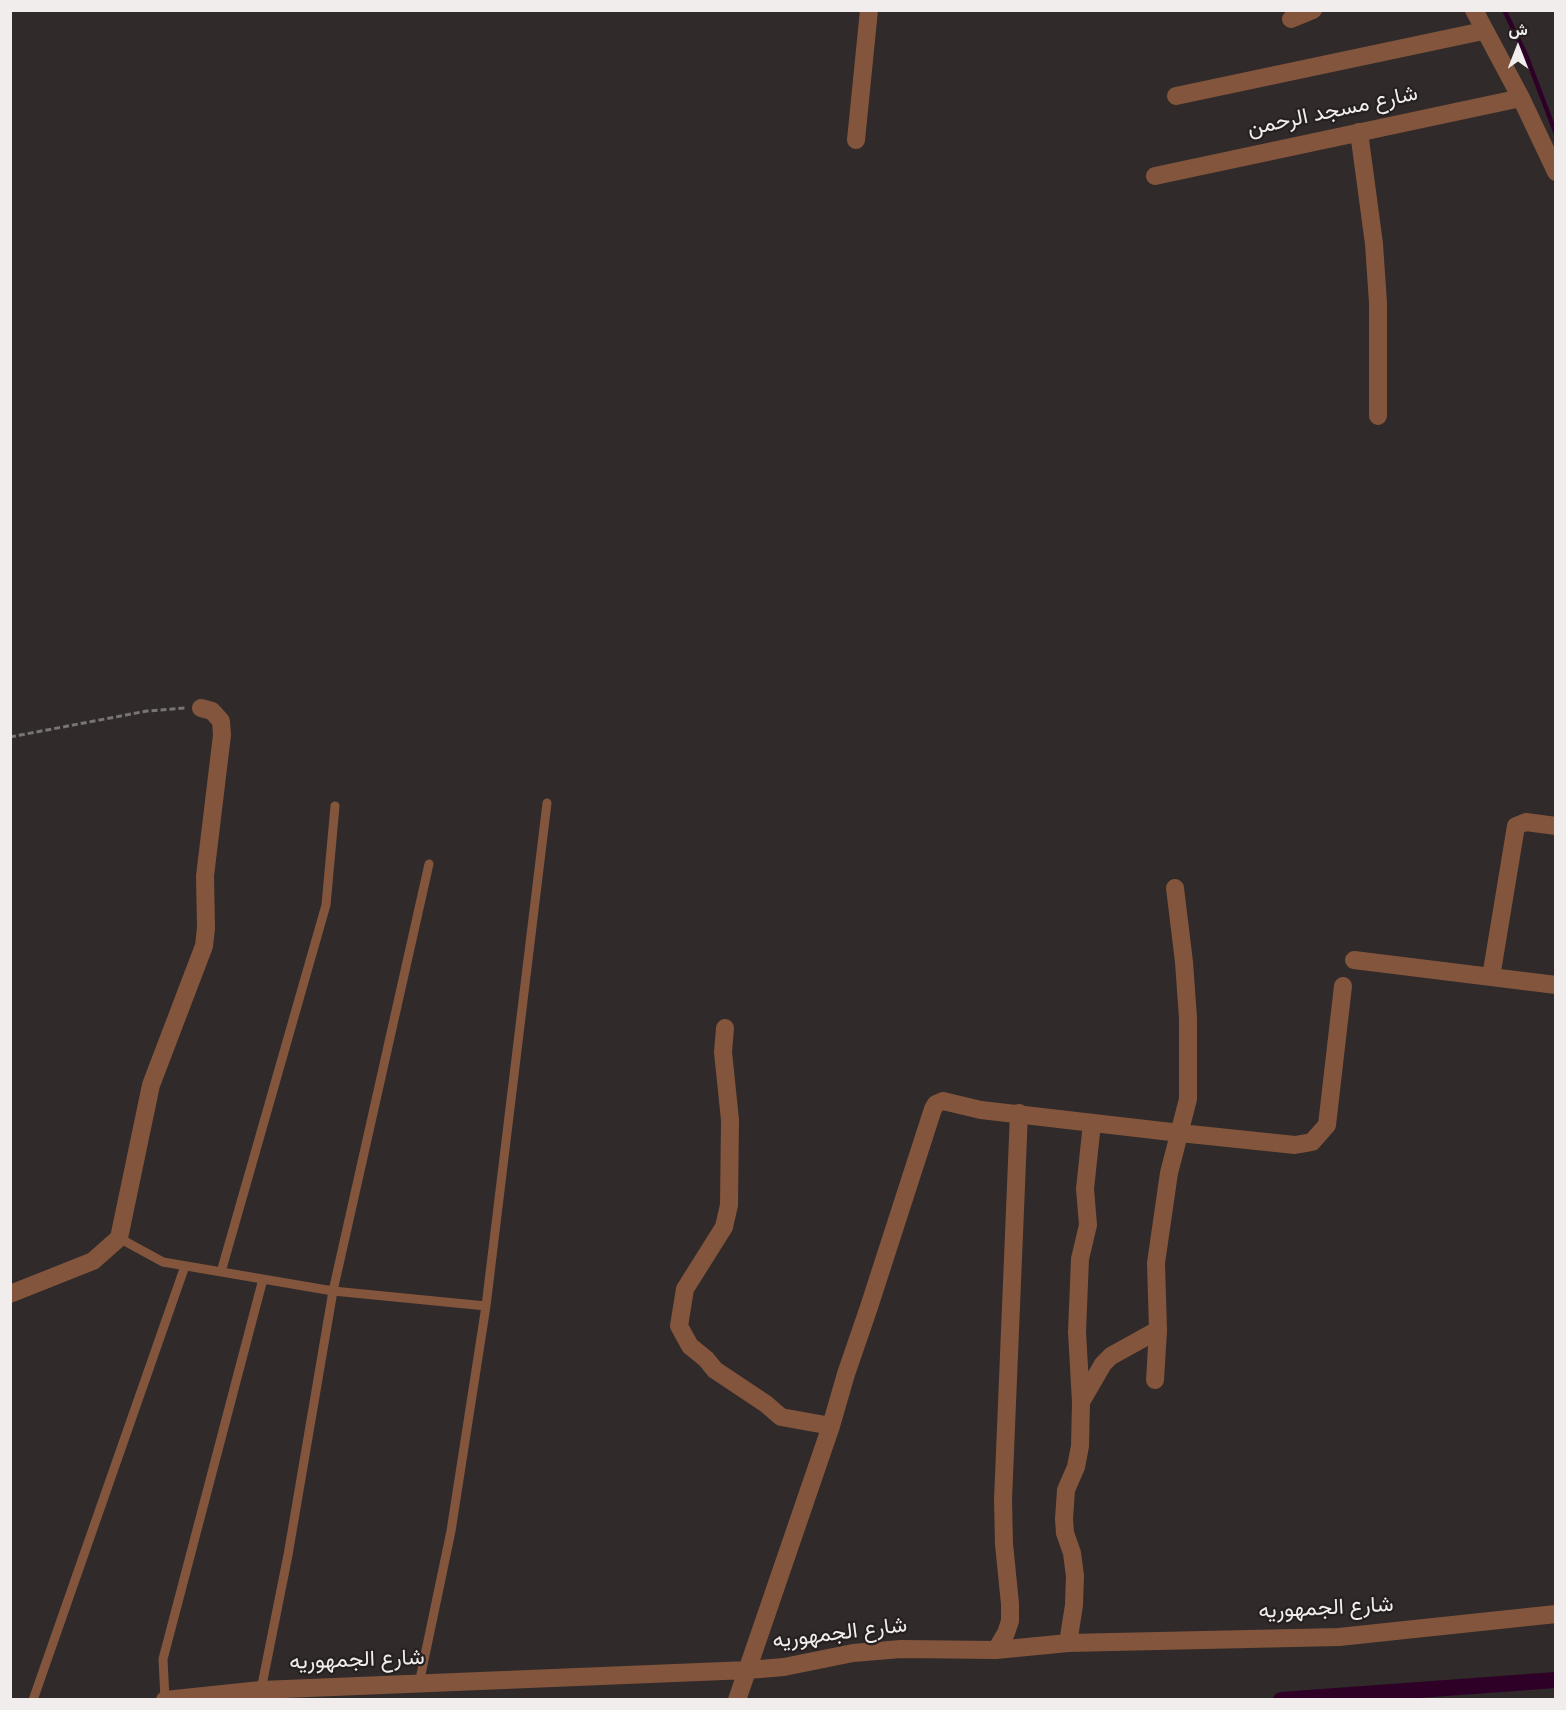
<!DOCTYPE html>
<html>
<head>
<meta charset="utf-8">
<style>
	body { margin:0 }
	#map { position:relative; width:1566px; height:1710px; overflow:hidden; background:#302a2a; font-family:Spectral,Vazirmatn,serif }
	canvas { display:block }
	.frame { position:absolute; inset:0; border:12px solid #f2eded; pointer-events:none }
	.north { position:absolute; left:1488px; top:18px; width:60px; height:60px; -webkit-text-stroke:4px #262020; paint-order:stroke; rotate:0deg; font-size:16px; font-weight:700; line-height:24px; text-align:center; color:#f2eded }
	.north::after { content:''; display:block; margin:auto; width:21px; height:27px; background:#f2eded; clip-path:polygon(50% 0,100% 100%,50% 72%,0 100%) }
</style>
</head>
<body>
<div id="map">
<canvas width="1566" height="1710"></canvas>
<div class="frame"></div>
<div class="north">ش</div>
</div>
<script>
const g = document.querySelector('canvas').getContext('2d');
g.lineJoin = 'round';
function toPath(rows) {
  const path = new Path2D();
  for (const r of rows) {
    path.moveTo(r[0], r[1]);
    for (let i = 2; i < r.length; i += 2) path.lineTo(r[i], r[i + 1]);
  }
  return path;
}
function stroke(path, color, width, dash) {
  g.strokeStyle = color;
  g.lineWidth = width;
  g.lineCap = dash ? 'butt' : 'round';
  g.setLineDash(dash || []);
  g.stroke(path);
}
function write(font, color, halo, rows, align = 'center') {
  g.font = font + ' Spectral,Vazirmatn,serif';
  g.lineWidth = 4.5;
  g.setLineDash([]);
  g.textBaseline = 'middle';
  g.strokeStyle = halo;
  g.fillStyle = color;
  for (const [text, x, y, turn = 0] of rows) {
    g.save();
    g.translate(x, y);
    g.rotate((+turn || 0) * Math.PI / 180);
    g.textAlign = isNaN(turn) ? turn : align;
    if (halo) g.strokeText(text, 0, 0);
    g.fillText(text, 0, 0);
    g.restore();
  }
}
const stream = toPath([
	[1504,10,1526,55,1556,134]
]);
const canal = toPath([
	[1281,1700,1556,1680]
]);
const path = toPath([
	[10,737,147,711,186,708]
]);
const lane = toPath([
	[119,1238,163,1262,333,1291,486,1306],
	[221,1272,326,905,335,806],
	[419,1684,451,1531,486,1306,547,803],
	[261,1690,288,1555,333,1291,429,864],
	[165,1699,163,1659,263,1279],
	[33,1700,185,1266]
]);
const street = toPath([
	[1474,10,1521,98,1556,172],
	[1291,19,1313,10],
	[1176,96,1483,31],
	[1359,132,1374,244,1378,303,1378,416],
	[856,140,869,10],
	[1155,176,1521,98],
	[1354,960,1556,985],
	[1491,977,1516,826,1526,822,1556,826],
	[725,1028,723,1052,730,1120,729,1205,724,1227,685,1289,679,1326,690,1346,706,1359,715,1370,766,1404,781,1417,831,1426],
	[10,1294,93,1261,119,1238,151,1085,204,946,206,928,205,876,222,735,221,721,212,711,201,708],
	[1155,1380,1158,1330,1156,1263,1169,1173,1188,1099,1188,1018,1184,962,1175,888],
	[1081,1402,1103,1364,1111,1356,1158,1330],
	[1068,1643,1074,1605,1075,1576,1072,1553,1065,1533,1064,1519,1066,1490,1076,1467,1080,1446,1081,1402,1077,1332,1080,1259,1088,1225,1085,1189,1092,1123],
	[996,1650,1006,1633,1010,1621,1010,1604,1004,1544,1003,1500,1019,1113],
	[165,1700,261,1690,748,1670,784,1667,853,1653,901,1649,996,1650,1068,1643,1339,1637,1556,1614],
	[737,1700,831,1426,846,1374,869,1307,933,1109,936,1104,943,1101,981,1110,1180,1133,1295,1145,1312,1142,1327,1125,1343,986]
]);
const streetNames = [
	["شارع مسجد الرحمن",1333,113,-12],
	["شارع الجمهوريه",1326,1610,-3],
	["شارع الجمهوريه",840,1635,-7],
	["شارع الجمهوريه",357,1662,-2]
];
stroke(stream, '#2e0027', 4.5);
stroke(canal, '#2e0027', 16);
stroke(path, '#797474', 3, [6, 3]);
stroke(lane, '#83553c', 9);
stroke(street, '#83553c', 18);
write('22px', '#f2eded', '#262020', streetNames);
</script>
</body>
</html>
